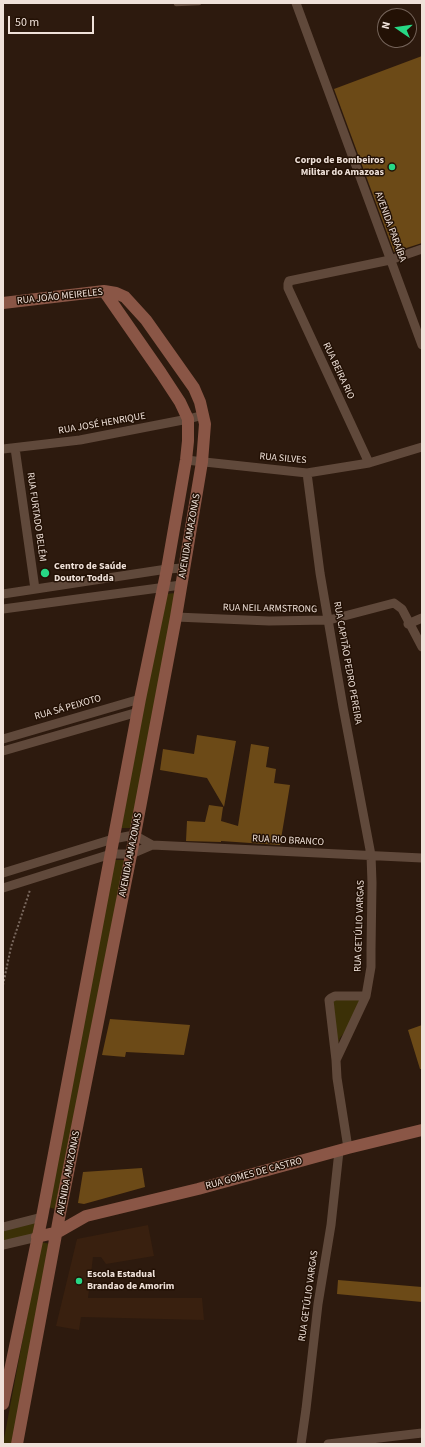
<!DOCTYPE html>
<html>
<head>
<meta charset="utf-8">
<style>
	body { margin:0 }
	#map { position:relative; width:425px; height:1447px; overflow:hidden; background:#2d1a0e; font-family:"Source Sans 3",sans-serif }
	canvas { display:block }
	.frame { position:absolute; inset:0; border:4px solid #efe1d9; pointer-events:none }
	.north { position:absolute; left:377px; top:8px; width:40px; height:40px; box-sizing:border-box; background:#231105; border:1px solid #75645a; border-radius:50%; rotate:283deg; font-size:11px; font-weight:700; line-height:16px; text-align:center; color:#efe1d9 }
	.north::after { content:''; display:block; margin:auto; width:14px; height:18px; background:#27d885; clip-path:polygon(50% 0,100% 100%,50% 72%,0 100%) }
	.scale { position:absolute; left:8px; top:16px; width:86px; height:18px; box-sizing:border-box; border:2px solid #efe1d9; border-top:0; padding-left:5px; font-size:12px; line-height:14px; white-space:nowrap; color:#efe1d9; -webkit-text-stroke:3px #231105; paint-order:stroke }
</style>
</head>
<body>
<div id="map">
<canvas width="425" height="1447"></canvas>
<div class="frame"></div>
<div class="north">N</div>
<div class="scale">50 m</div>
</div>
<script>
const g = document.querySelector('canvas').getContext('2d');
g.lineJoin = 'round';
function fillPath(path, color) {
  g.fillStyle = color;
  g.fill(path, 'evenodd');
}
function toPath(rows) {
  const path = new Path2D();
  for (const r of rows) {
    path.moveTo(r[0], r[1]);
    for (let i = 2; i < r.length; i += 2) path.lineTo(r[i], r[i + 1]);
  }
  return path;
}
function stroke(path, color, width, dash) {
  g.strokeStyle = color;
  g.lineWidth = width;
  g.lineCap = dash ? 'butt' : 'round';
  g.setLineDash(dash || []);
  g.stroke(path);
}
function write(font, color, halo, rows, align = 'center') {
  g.font = font + ' "Source Sans 3",sans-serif';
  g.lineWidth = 3;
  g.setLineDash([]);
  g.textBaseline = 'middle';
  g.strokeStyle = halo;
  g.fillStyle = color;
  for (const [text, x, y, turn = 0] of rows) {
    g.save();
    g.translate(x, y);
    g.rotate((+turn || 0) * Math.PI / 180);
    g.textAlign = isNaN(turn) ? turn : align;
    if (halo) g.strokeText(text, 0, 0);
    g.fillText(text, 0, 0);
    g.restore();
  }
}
const built = toPath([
	[148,1225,154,1256,106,1264,101,1257,93,1257,88,1298,202,1298,204,1320,81,1317,79,1330,56,1326,77,1239]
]);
const green = toPath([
	[176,593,131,828,121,828,165,594],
	[115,860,125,860,56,1209,47,1207],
	[364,998,348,1028,340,1038,335,1051,329,1000],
	[41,1218,37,1235,3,1244,3,1228],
	[41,1242,50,1244,12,1444,3,1444]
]);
const building = toPath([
	[422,56,422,243,394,252,334,89],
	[197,735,236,741,224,807,207,778,160,770,163,749,194,754],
	[251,744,269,747,266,767,276,769,274,783,290,785,280,845,221,841,221,842,186,841,187,821,205,822,209,805,223,807,221,821,238,826],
	[110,1019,190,1025,184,1055,126,1052,125,1057,102,1055],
	[422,1025,422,1069,420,1069,408,1030],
	[142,1168,145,1187,84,1204,78,1203,83,1172],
	[338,1280,422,1287,422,1302,337,1294]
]);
const path = toPath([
	[3,985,11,947,30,890]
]);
const lane = toPath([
	[176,4,199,3]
]);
const street = toPath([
	[296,3,422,345],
	[15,448,35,589],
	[3,449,80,440,188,419,204,415],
	[186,460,307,473,369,463,422,447],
	[369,463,288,288,288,284,289,281,390,260,422,249],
	[307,473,320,573,343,707,371,855,372,883,371,950,371,967,366,996,336,1060,337,1078,348,1148],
	[3,594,167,569,184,568],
	[3,609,181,585],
	[176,617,269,621,329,620,394,603,402,609,422,647],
	[408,624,422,618],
	[3,739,140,699],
	[3,751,138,712],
	[3,873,113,839,134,835,152,845],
	[3,888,111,854,131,854,152,845,422,858],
	[336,1060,329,1000,331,998,335,996,366,996],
	[3,1227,42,1217],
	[3,1245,37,1237],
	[301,1444,306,1409,318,1304,331,1225,339,1151],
	[328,1444,422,1433]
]);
const secondary = toPath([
	[3,303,104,291,116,293,125,297,146,320,194,388,200,402,205,424,202,462,176,617,133,845,60,1213,17,1444],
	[37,1237,58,1232,86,1216,198,1189,348,1148,422,1130],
	[3,1404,42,1217,140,699,167,569,186,460,188,441,188,419,180,402,161,373,104,291]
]);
const markers = [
	[392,167,4,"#27d885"],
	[45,573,5,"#27d885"],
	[79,1281,4,"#27d885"]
];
const poiNames = [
	["Corpo de Bombeiros",384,161,"right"],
	["Militar do Amazoas",384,173,"right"],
	["Centro de Saúde",54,567],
	["Doutor Todda",54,579],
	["Escola Estadual",87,1275],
	["Brandao de Amorim",87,1287]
];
const streetNames = [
	["AVENIDA PARAÍBA",390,227,70],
	["RUA JOÃO MEIRELES",60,297,-6],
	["RUA BEIRA RIO",338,371,65],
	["RUA JOSÉ HENRIQUE",102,424,-10],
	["RUA SILVES",283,459,5],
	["RUA FURTADO BELÉM",36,517,82],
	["AVENIDA AMAZONAS",190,536,-80],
	["RUA NEIL ARMSTRONG",270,609,1],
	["RUA CAPITÃO PEDRO PEREIRA",347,663,80],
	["RUA SÁ PEIXOTO",68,708,-16],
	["RUA RIO BRANCO",288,841,3],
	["AVENIDA AMAZONAS",131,855,-79],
	["RUA GETÚLIO VARGAS",360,926,-88],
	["AVENIDA AMAZONAS",69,1173,-79],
	["RUA GOMES DE CASTRO",254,1174,-15],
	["RUA GETÚLIO VARGAS",309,1296,-82]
];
fillPath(built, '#39200f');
fillPath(green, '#3b3007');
fillPath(building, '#6c4a17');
stroke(path, '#7a695f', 2, [2, 2]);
stroke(lane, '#60493b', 4.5);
stroke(street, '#60493b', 9);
stroke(secondary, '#8a5646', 12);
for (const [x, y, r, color] of markers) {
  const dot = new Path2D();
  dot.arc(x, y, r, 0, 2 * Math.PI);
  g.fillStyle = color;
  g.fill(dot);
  stroke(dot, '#231105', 1.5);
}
write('bold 10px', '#efe1d9', '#231105', poiNames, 'left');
write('10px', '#efe1d9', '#231105', streetNames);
</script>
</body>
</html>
